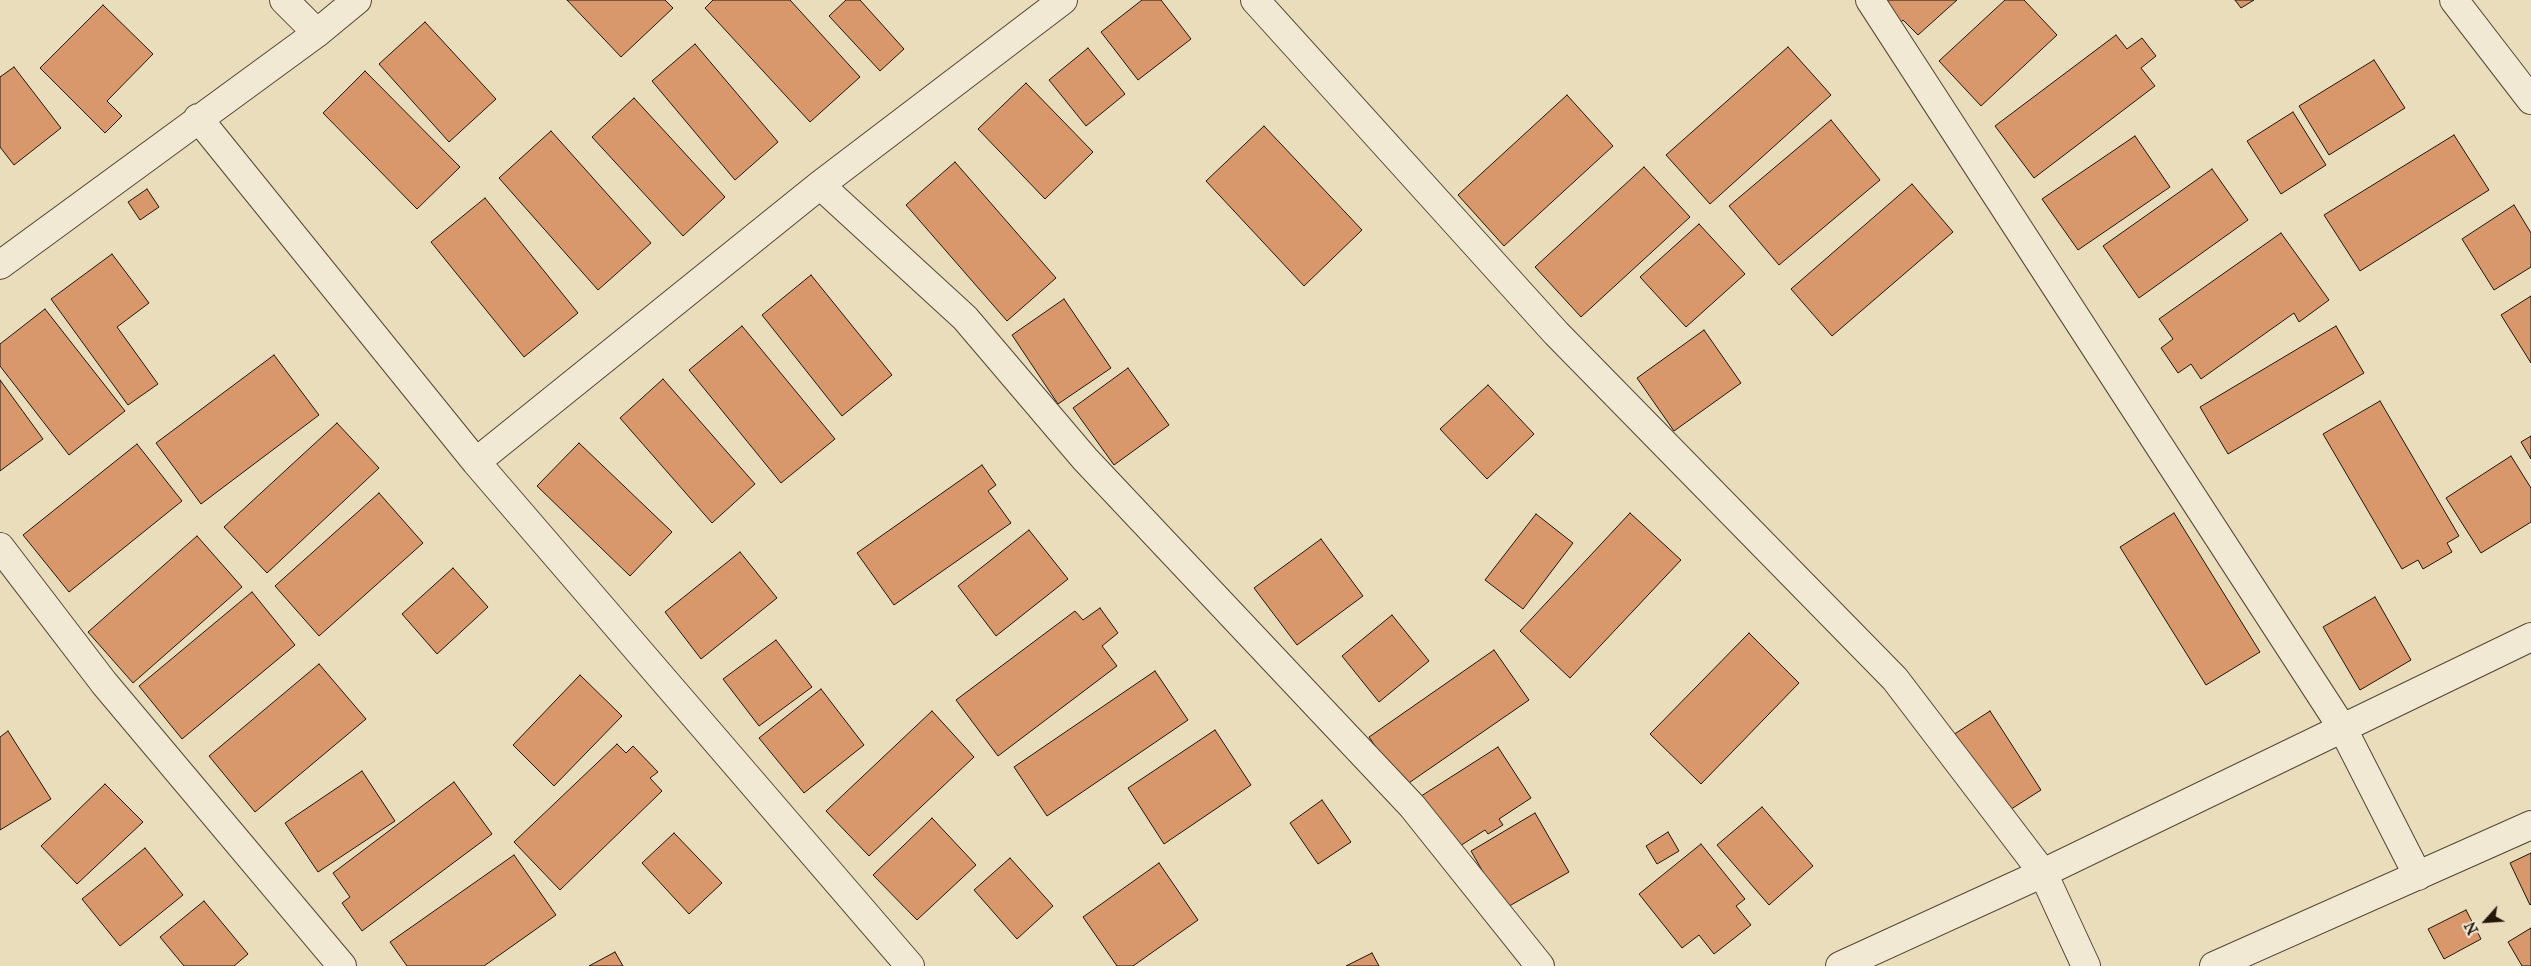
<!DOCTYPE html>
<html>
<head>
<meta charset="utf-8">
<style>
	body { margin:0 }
	#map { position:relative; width:2531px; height:966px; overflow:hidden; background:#e9ddbb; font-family:"IM FELL Great Primer",serif }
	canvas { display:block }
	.north { position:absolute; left:2461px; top:896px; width:50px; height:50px; -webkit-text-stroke:4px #f1e9d3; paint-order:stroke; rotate:244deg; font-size:14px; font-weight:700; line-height:20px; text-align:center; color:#23170a }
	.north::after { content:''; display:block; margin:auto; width:18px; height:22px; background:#23170a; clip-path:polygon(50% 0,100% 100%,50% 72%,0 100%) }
</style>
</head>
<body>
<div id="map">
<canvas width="2531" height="966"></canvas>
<div class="north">N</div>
</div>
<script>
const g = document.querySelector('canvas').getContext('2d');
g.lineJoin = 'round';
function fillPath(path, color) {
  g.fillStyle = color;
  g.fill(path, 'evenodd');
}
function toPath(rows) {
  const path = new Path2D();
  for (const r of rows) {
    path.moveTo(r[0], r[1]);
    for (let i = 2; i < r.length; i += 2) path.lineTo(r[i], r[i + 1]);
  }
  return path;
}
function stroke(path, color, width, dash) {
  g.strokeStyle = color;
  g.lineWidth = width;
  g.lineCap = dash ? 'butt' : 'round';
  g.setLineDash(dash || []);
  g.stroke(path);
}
const building = toPath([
	[567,0,665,0,673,8,621,57,567,0],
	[713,0,790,0,860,77,810,122,705,8,713,0],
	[846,0,860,0,904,49,880,71,829,16,846,0],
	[1142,0,1161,0,1191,39,1138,80,1101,32,1142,0],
	[1872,0,1957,0,1918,35,1903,20,1896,27,1872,0],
	[2005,0,2024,0,2057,35,1981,106,1939,61,2005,0],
	[2235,0,2254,0,2241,8,2235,0],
	[103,5,153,54,107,101,122,116,105,133,40,68,103,5],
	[425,22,496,99,449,142,379,64,425,22],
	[2116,35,2127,49,2142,38,2156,56,2141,68,2155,86,2034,178,1995,126,2116,35],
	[695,44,778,142,735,180,652,81,695,44],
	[1788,47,1831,95,1710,204,1666,155,1788,47],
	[1088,48,1125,94,1086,126,1049,80,1088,48],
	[2374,60,2405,108,2329,155,2299,106,2374,60],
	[14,67,61,128,14,165,0,147,0,77,14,67],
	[365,71,460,167,417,209,323,113,365,71],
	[1026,83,1093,152,1045,199,978,129,1026,83],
	[1567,95,1613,146,1504,246,1458,195,1567,95],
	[634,98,725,197,683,236,592,137,634,98],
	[2293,112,2326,165,2281,194,2247,141,2293,112],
	[1831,120,1880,180,1779,265,1729,206,1831,120],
	[1264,126,1362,230,1304,286,1206,181,1264,126],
	[551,131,651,243,598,290,499,178,551,131],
	[2454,135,2489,190,2360,271,2324,215,2454,135],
	[2135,136,2170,187,2078,250,2042,199,2135,136],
	[955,162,1056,278,1007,321,906,205,955,162],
	[1644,167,1690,217,1581,317,1535,267,1644,167],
	[2212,169,2248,220,2139,298,2103,246,2212,169],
	[1912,184,1953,232,1832,336,1791,289,1912,184],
	[147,189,159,207,140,220,128,202,147,189],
	[485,198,578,313,524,357,431,242,485,198],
	[2514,205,2531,233,2531,267,2494,290,2462,239,2514,205],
	[1699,224,1745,274,1686,327,1640,277,1699,224],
	[2281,233,2329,300,2299,322,2294,313,2201,379,2191,364,2178,373,2161,348,2173,339,2159,319,2281,233],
	[112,254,149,303,117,327,158,384,128,405,51,299,112,254],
	[811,275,892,375,842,416,762,315,811,275],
	[2531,296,2531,363,2501,315,2531,296],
	[1064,299,1111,368,1058,404,1012,335,1064,299],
	[45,309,125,411,69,455,0,366,0,344,45,309],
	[742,326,835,439,781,483,689,370,742,326],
	[2336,326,2364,373,2228,454,2200,407,2336,326],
	[1704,330,1741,383,1674,431,1637,378,1704,330],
	[274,355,319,415,201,504,156,443,274,355],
	[1128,368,1169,425,1114,465,1073,408,1128,368],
	[663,379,755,484,712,523,620,418,663,379],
	[0,380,43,439,0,471,0,380],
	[1488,385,1534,434,1487,479,1440,429,1488,385],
	[2380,401,2459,536,2447,543,2452,552,2423,569,2418,560,2402,569,2323,434,2380,401],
	[337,423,379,468,267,573,224,527,337,423],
	[2531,436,2531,459,2521,442,2531,436],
	[579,443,672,532,630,576,537,486,579,443],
	[137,444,182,501,69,592,23,535,137,444],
	[2511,456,2531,488,2531,522,2481,553,2446,498,2511,456],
	[982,465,996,485,988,491,1011,523,894,605,857,553,982,465],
	[379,493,423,543,319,636,275,586,379,493],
	[1630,513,1681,560,1570,678,1520,631,1630,513],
	[2174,513,2260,652,2206,685,2120,547,2174,513],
	[1536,514,1573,543,1523,609,1485,580,1536,514],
	[1029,530,1068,579,996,636,958,586,1029,530],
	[197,536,242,587,133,683,88,632,197,536],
	[1321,539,1363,596,1297,645,1254,588,1321,539],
	[740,552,777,598,701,659,665,612,740,552],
	[453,568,488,607,437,654,402,614,453,568],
	[252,592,295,645,182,739,139,686,252,592],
	[2375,597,2411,660,2360,690,2323,627,2375,597],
	[1100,608,1118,633,1102,646,1117,666,998,756,956,700,1075,611,1083,620,1100,608],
	[1392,615,1429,661,1379,702,1342,656,1392,615],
	[1749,633,1799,683,1701,784,1650,734,1749,633],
	[776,640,812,687,759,726,723,679,776,640],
	[1494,650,1529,700,1403,787,1369,737,1494,650],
	[319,664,366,719,255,812,209,756,319,664],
	[1155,671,1188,720,1047,816,1014,767,1155,671],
	[580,675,622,716,554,786,513,745,580,675],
	[821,689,864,745,804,793,759,738,821,689],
	[932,711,974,757,869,856,826,811,932,711],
	[1990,711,2041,790,2005,813,1953,735,1990,711],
	[1215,730,1251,785,1164,844,1128,788,1215,730],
	[8,731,51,799,0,830,0,737,8,731],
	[617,744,626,753,633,746,658,772,650,778,662,791,560,890,514,842,617,744],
	[1498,747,1531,798,1499,819,1503,825,1488,834,1485,830,1452,851,1418,798,1498,747],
	[362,771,395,821,318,872,285,823,362,771],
	[454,782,492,834,362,931,342,903,350,897,333,873,454,782],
	[105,784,143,822,77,884,41,846,105,784],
	[1322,800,1351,842,1318,864,1290,823,1322,800],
	[1762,807,1813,866,1769,905,1717,845,1762,807],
	[1535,813,1569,872,1504,909,1471,851,1535,813],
	[932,818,976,865,917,920,873,875,932,818],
	[1668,832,1679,851,1657,864,1646,846,1668,832],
	[674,833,722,883,689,914,642,863,674,833],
	[1701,844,1745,899,1736,906,1751,925,1714,954,1699,935,1682,948,1639,894,1701,844],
	[145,848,183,895,120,946,82,899,145,848],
	[2531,853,2531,904,2530,905,2510,863,2531,853],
	[514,855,556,915,484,966,407,966,390,942,514,855],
	[1010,858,1053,906,1017,939,974,890,1010,858],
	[1159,863,1198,920,1133,966,1117,966,1083,917,1159,863],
	[204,901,248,954,234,966,184,966,160,937,204,901],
	[2466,910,2481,939,2444,959,2428,929,2466,910],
	[2531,928,2531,966,2522,966,2508,942,2531,928],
	[615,952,623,966,589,966,615,952],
	[1372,953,1379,966,1346,966,1372,953]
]);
const street = toPath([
	[284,0,317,33],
	[1255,0,1556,333,1895,679,2043,873,2086,966],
	[1870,0,2343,729,2418,876],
	[2454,0,2531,100],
	[198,118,476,462,910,966],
	[820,185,965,318,1085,459,1412,806,1540,966],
	[0,265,317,33,357,0],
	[476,462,820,185,1063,0],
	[0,547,104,683,342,966],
	[1840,966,2043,873,2531,637],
	[2214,966,2531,825]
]);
fillPath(building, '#d8986c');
stroke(building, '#23170a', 1);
stroke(street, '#544836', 30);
stroke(street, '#f1e9d3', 28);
</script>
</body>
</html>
